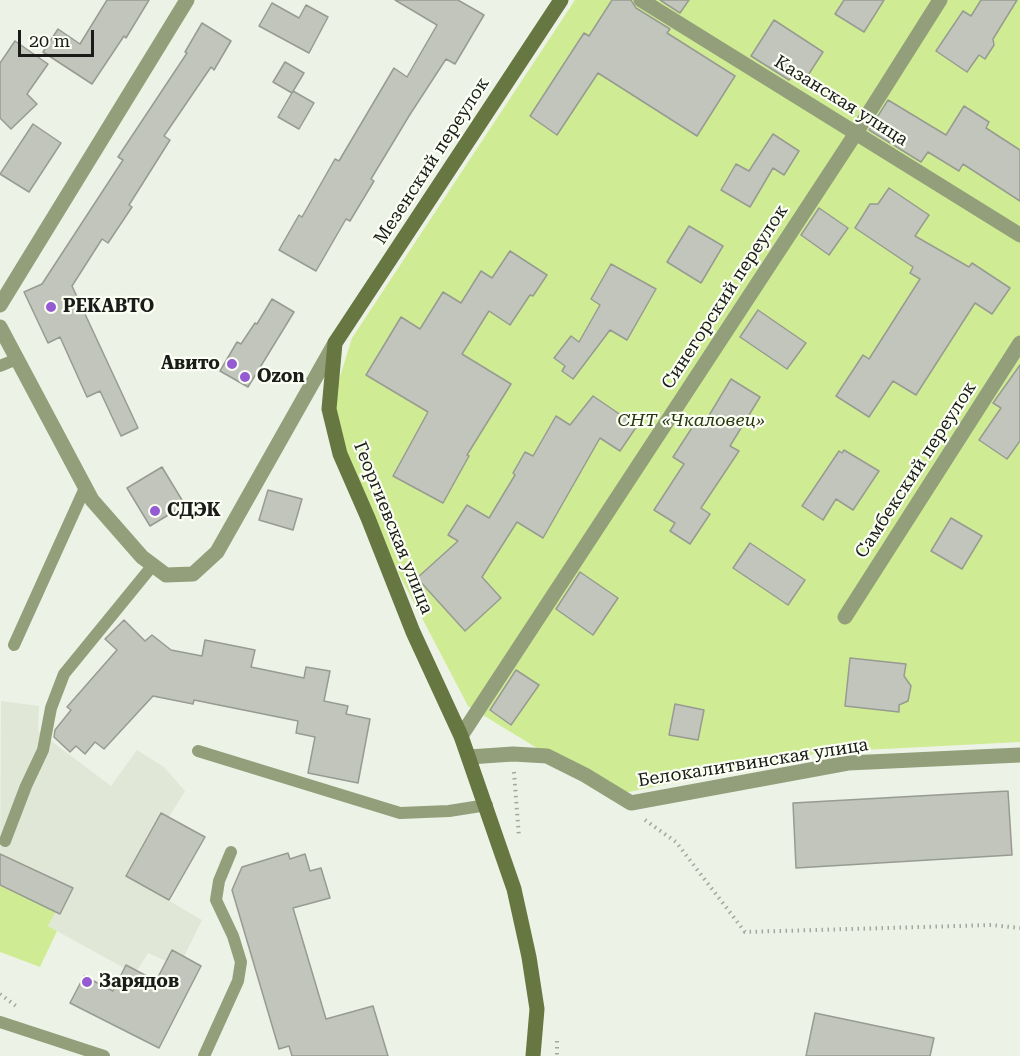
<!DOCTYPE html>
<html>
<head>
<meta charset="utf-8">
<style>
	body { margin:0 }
	#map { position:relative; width:1020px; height:1056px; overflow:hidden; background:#edf2e7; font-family:"Roboto Serif",serif }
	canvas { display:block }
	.scale { position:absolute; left:18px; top:30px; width:76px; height:27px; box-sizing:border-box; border:3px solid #1b1c19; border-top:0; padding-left:8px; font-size:18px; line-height:21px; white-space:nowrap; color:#1b1c19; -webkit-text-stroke:4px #fbfff4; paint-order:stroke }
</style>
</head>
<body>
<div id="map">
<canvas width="1020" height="1056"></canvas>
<div class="scale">20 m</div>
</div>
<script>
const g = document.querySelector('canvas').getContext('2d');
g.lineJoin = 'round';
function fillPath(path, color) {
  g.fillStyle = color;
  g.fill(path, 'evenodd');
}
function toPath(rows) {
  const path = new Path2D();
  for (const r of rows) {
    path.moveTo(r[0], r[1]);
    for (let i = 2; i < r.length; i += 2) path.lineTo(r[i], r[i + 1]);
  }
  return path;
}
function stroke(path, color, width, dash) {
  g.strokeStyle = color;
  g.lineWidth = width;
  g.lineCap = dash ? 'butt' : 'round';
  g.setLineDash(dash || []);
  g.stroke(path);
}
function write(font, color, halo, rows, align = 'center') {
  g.font = font + ' "Roboto Serif",serif';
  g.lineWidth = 4.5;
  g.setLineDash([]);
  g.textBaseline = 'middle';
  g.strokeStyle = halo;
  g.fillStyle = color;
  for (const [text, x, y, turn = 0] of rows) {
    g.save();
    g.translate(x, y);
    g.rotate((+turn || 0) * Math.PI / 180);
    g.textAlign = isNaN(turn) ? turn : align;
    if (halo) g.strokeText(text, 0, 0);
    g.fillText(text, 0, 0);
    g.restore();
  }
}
const built = toPath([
	[1,701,39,706,38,731,111,786,137,750,164,767,185,791,145,856,166,899,202,920,179,967,148,953,135,974,48,926,55,912,0,882]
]);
const green = toPath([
	[575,0,1020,0,1020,742,824,752,614,795,468,706,335,452,333,399,352,338],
	[0,882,56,911,48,926,57,931,40,967,0,952]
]);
const building = toPath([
	[107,0,149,0,126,38,124,36,92,84,43,52,58,29,80,44,107,0],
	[395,0,458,0,484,15,455,64,446,59,409,116,371,179,374,181,350,221,346,219,316,271,279,250,299,215,302,217,335,159,339,161,394,68,407,77,437,25,395,0],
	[612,0,631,0,636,8,670,29,667,33,735,76,697,136,598,73,557,135,530,116,584,33,589,36,612,0],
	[660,0,689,0,680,13,660,0],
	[844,0,884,0,864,32,835,14,844,0],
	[981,0,1017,0,993,39,994,45,985,59,979,55,967,72,936,51,963,11,971,16,981,0],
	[272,3,299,18,306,5,328,17,309,53,259,26,272,3],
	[774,20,823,52,803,83,792,76,789,80,751,56,774,20],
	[202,23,231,41,214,70,211,67,164,136,170,140,129,205,132,207,108,243,102,239,72,286,138,428,121,436,100,391,87,397,60,337,48,343,24,292,42,284,123,160,118,157,187,53,185,52,202,23],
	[15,41,48,64,27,94,37,104,11,129,0,118,0,63,15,41],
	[285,62,304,73,292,93,273,82,285,62],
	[293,91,314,103,299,129,278,117,293,91],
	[888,100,946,135,964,106,989,122,986,128,1020,150,1020,201,963,164,959,171,928,152,921,162,869,130,888,100],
	[33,124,61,143,29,192,0,174,33,124],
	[773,134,799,151,784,175,773,168,750,207,721,190,736,164,749,171,773,134],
	[889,188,929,215,915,236,969,267,972,263,1010,288,992,314,975,303,916,395,893,381,869,417,836,396,863,355,869,359,920,279,910,273,913,267,855,228,870,204,878,204,889,188],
	[819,208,848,228,829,255,801,235,819,208],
	[689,226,723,246,701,283,667,262,689,226],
	[510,251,547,275,533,296,530,295,510,325,489,311,462,354,511,384,467,455,469,456,443,503,393,476,428,412,366,375,401,317,420,329,443,292,461,303,481,271,492,278,510,251],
	[611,264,656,289,627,340,610,330,573,379,562,371,565,366,554,358,571,336,579,342,600,305,591,299,611,264],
	[272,299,294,312,248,387,220,371,237,342,241,344,255,323,257,324,272,299],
	[758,310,806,343,787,369,740,337,758,310],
	[1020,365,1020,441,1007,459,979,440,1001,408,993,403,1020,365],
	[731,379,760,397,730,446,739,451,701,508,710,514,690,544,670,531,675,523,654,510,684,464,673,457,695,423,702,427,731,379],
	[593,396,637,426,620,451,600,438,543,538,517,522,482,577,501,598,465,631,417,578,458,541,448,535,467,505,489,518,515,475,513,473,525,452,533,456,556,416,570,425,593,396],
	[844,450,879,471,853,510,836,499,823,520,802,506,839,451,842,453,844,450],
	[162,467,185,505,150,526,127,488,162,467],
	[268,490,302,499,293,530,259,520,268,490],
	[951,518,982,536,962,569,931,551,951,518],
	[750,543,805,580,788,605,733,568,750,543],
	[580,572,618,598,593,635,556,609,580,572],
	[124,620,145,641,152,635,171,650,202,656,205,640,255,650,251,667,304,678,306,667,330,671,324,701,348,706,346,714,370,719,358,783,308,773,315,737,296,733,298,721,194,700,193,704,153,696,104,749,95,742,85,754,76,746,70,752,54,737,55,730,71,710,67,707,117,650,105,639,124,620],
	[850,658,906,664,904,676,911,686,908,701,899,705,899,712,845,706,850,658],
	[516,670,539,685,511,725,490,710,516,670],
	[675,704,704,710,698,740,669,735,675,704],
	[1008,791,1012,855,796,868,793,803,1008,791],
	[161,813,205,837,169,900,126,876,161,813],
	[288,853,290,859,305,854,310,871,321,868,330,898,293,908,326,1019,373,1006,388,1056,292,1056,289,1046,279,1049,232,890,242,867,288,853],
	[0,854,73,888,60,914,0,885,0,854],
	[172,950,201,966,159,1048,70,1003,84,976,113,991,126,965,156,981,172,950],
	[815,1013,934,1038,930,1056,806,1056,815,1013]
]);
const path = toPath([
	[514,772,519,837],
	[645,820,676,842,745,932,992,925,1020,928],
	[0,994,16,1006],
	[557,1041,557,1056]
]);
const lane = toPath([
	[0,366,17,359],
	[14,645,85,488],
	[198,751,400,813,449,811,487,805],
	[5,841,26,786,43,750,51,708,64,674,153,565],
	[0,1022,104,1056],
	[204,1056,238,981,241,962,233,936,216,900,219,881,231,852]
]);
const street = toPath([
	[641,0,1020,235],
	[0,305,187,0],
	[0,327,92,500,142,557,166,575,193,574,217,552,335,343],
	[845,617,1020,343],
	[461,736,856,133,940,0],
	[469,757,513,754,547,756,585,775,631,803,848,763,1020,755]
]);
const secondary = toPath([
	[533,1056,537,1009,529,957,514,889,461,736,413,632,368,518,340,454,329,409,335,343,561,0]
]);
const markers = [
	[51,307,6,"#955bd2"],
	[232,364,6,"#955bd2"],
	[245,377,6,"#955bd2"],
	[155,511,6,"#955bd2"],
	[87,982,6,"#955bd2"]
];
const streetNames = [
	["Казанская улица",841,101,32],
	["Мезенский переулок",432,161,-57],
	["Синегорский переулок",725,297,-57],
	["Самбекский переулок",916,470,-57],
	["Георгиевская улица",393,528,68],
	["Белокалитвинская улица",753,763,-9]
];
const poiNames = [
	["РЕКАВТО",63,307],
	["Авито",220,364,"right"],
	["Ozon",257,377],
	["СДЭК",167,511],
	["Зарядов",99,982]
];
const parkNames = [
	["СНТ «Чкаловец»",691,421]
];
fillPath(built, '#e1e7d6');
fillPath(green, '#cfec94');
fillPath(building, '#c1c5bb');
stroke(building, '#979b91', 1.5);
stroke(path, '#a4a79f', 4, [1.5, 4.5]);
stroke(lane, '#929f7a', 12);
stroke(street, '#929f7a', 15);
stroke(secondary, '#667741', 15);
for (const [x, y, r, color] of markers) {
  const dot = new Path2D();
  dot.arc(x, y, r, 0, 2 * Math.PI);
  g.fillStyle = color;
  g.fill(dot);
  stroke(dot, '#fbfff4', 2);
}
write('18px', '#1b1c19', '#fbfff4', streetNames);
write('bold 18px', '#1b1c19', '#fbfff4', poiNames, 'left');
write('italic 18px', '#2b3611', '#fbfff4', parkNames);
</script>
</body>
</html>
